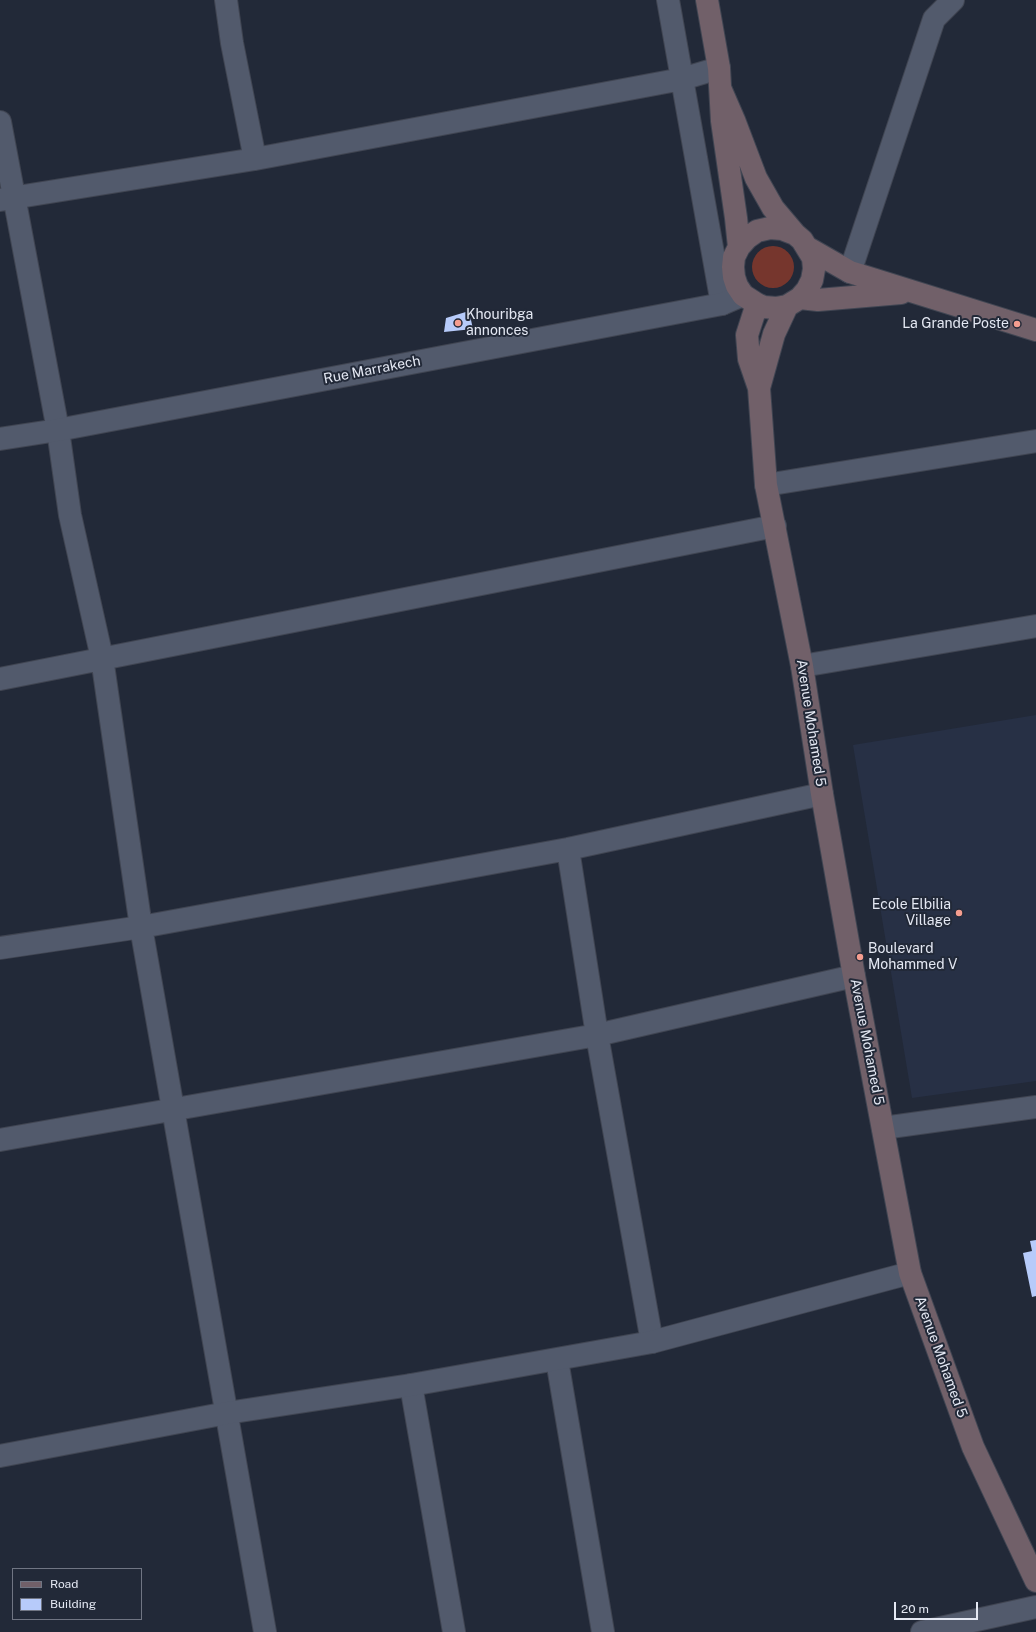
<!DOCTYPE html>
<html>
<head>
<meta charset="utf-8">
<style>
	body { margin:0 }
	#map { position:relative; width:1036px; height:1632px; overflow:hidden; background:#222938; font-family:"Public Sans",sans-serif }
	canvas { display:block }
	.legend { position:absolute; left:12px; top:1568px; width:130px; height:52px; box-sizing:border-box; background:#222938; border:1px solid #707583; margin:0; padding:5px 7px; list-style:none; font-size:12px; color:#e4e8f3 }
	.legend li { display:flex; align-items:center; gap:8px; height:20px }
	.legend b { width:20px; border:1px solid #707583 }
	.scale { position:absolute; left:894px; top:1602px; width:84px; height:18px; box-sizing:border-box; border:2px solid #e4e8f3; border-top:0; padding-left:5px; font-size:12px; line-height:14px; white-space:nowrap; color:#e4e8f3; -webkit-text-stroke:3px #222938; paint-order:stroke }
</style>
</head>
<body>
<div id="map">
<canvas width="1036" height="1632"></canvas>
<ul class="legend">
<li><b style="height:5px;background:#716069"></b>Road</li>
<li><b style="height:11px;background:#b7cbfa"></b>Building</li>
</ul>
<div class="scale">20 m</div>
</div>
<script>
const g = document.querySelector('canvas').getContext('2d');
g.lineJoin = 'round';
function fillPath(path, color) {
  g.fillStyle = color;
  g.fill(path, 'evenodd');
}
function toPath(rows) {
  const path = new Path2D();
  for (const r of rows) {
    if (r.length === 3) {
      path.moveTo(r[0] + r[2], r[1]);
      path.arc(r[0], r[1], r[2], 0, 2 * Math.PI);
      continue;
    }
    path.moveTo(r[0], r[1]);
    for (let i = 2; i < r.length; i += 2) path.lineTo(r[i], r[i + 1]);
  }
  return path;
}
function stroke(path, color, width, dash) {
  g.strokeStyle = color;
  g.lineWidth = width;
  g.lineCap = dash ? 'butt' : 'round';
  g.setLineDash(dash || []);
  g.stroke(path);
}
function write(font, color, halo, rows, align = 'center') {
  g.font = font + ' "Public Sans",sans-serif';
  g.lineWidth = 4;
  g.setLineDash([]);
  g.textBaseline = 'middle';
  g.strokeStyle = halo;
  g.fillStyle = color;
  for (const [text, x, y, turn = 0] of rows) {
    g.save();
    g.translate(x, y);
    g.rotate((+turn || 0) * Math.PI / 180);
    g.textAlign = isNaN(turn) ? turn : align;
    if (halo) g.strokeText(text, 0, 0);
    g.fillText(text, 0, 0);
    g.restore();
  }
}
const built = toPath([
	[1036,715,1036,1081,912,1098,853,745]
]);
const green = toPath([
	[773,267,21]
]);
const building = toPath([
	[469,311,473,329,444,332,446,318],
	[1036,1240,1036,1296,1032,1297,1023,1253,1032,1251,1030,1241]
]);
const minor = toPath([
	[226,0,232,43,255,159],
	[668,0,722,304],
	[0,122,58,430,70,515,102,658,141,927,265,1632],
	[0,200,255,159,682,79,719,68],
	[850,272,934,19,953,0],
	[766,485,1036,441],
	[802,666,1036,626],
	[0,679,775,526],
	[568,849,597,1035,652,1342],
	[0,948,141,927,568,849,822,794],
	[883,1128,1036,1107],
	[0,1140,597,1035,854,976],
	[557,1360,603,1632],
	[411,1385,454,1632],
	[922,1632,1036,1607]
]);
const tertiary = toPath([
	[0,439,58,430,722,304,743,295],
	[0,1456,227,1413,411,1385,652,1342,910,1273]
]);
const secondary = toPath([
	[707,0,719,68,722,121,736,218,739,247],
	[721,90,734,120,756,178,773,208,795,234,802,240,813,258,814,269,812,280,807,290,800,298,787,306,776,308,764,307,757,304,743,295,737,286,734,277,733,267,734,257,739,247,747,238,757,231,770,228,782,229,795,234],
	[808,248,850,272,1036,330],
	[800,298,818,300,901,293],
	[757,304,747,335,749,359,759,388,766,485,802,666,822,794,854,976,910,1273,973,1447,1036,1581],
	[759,388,774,334,787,306]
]);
const markers = [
	[458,323,4,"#f59d8f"],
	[1017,324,4,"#f59d8f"],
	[959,913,4,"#f59d8f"],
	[860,957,4,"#f59d8f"]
];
const poiNames = [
	["Khouribga",466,315],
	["annonces",466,331],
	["La Grande Poste",1009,324,"right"],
	["Ecole Elbilia",951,905,"right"],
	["Village",951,921,"right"],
	["Boulevard",868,949],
	["Mohammed V",868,965]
];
const streetNames = [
	["Rue Marrakech",372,370,-11],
	["Avenue Mohamed 5",811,723,81],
	["Avenue Mohamed 5",867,1042,79],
	["Avenue Mohamed 5",941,1357,70]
];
fillPath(built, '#273045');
fillPath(green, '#76362d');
fillPath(building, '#b7cbfa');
stroke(minor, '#404552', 24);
stroke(tertiary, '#404552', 24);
stroke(secondary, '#404552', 24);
stroke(minor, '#525a6c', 22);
stroke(tertiary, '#525a6c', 22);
stroke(secondary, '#716069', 22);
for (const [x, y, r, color] of markers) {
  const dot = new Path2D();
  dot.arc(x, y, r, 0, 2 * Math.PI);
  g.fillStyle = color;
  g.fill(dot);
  stroke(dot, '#222938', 1.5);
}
write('14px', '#e4e8f3', '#222938', poiNames, 'left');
write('14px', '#e4e8f3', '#222938', streetNames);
</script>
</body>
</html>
